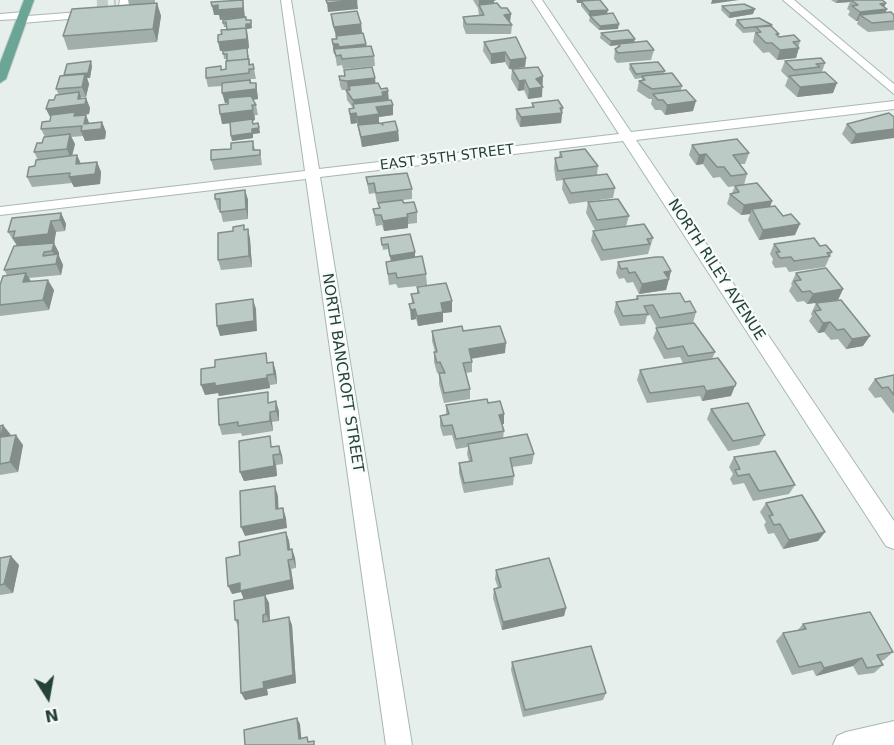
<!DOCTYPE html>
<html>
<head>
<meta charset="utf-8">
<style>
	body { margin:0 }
	#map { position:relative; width:894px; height:745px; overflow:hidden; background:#e6efeb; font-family:"DejaVu Sans",sans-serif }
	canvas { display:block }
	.north { position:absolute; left:18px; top:667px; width:60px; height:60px; -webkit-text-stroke:4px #f7fbf9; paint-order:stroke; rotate:169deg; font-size:16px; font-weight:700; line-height:24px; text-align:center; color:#24423a }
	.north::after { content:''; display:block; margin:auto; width:21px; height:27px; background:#24423a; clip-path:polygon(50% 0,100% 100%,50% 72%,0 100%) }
</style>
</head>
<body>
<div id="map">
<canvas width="894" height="745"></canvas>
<div class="north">N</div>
</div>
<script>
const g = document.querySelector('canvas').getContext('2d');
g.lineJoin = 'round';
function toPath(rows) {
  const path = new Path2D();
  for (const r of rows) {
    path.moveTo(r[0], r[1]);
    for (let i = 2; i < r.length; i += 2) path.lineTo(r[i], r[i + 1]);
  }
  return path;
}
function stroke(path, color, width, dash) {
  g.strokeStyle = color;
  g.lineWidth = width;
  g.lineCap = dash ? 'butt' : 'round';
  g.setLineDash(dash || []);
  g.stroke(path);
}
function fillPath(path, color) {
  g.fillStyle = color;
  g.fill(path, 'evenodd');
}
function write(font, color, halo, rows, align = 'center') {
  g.font = font + ' "DejaVu Sans",sans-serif';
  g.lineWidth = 4.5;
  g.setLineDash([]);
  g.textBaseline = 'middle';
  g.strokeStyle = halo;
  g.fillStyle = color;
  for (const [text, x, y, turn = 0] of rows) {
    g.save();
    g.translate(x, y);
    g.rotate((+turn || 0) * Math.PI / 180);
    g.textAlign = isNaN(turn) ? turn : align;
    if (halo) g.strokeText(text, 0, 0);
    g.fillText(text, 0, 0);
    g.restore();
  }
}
const minorTunnel = toPath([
	[97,5,116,4]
]);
const minor = toPath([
	[120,0,130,0,127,14,22,23,18,19,0,20,0,14,24,12,28,16,118,9,120,0],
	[281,0,291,0,319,169,619,134,532,0,542,0,631,132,894,101,894,109,636,140,894,521,894,549,886,546,623,141,320,177,412,745,386,745,306,179,0,215,0,207,305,171,281,0],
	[783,0,794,0,894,84,894,94,783,0],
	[894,721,894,745,833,745,837,736,846,732,894,721]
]);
const major = toPath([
	[24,0,34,0,6,79,0,83,0,63,24,0]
]);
const wall = toPath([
	[128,0,155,0,155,3,157,3,161,16,157,42,68,50,63,36,129,5],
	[473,0,496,0,494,1,494,3,512,25,511,34,466,34,463,26,463,17,479,15,478,8],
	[576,0,600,0,607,14,618,29,599,30,589,21,590,16,598,15,589,16,581,6,581,3,577,3],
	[831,0,882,0,886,3,884,7,885,12,894,15,894,30,868,32,857,24,858,21,856,21,848,15,850,11,847,9,850,2,836,3],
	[722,6,753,14,729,18,721,10],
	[331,14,361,24,362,33,336,36,332,23],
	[251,20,252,28,247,29,249,48,247,49,250,65,253,64,256,79,251,79,251,83,256,83,258,99,253,100,256,105,258,115,255,115,255,120,252,121,253,124,258,123,260,133,253,134,253,138,232,141,230,123,222,124,228,104,228,103,225,103,222,86,208,87,206,78,222,70,226,69,227,59,224,59,223,51,220,51,222,34,227,30,226,27,224,27,223,23],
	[737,20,772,25,772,27,779,34,778,36,800,41,796,58,777,60,769,52,763,53,753,42,755,32,743,33,735,25],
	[601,33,634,43,654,50,651,60,617,63,614,59,615,49,617,48,618,45,610,46,600,38],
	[332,39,367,46,374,56,375,66,343,69,342,65,337,66,335,54,334,54,333,49],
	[484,42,526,58,525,67,509,69,505,62,491,64,483,51],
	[785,61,825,63,822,72,833,93,797,97,785,86,788,78,781,71],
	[630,64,665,71,664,74,682,86,681,90,693,111,665,115,661,110,655,110,651,104,652,99,649,99,637,91,639,81,641,81,642,78,635,79,629,69],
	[92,66,90,78,87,78,89,84,86,97,81,97,81,98,86,98,90,108,89,114,77,116,89,123,102,122,106,132,105,139,85,141,83,136,71,137,75,144,72,156,81,164,97,162,101,172,100,184,74,187,72,183,32,187,27,177,38,160,34,152,42,143,45,137,41,129,50,121,54,100,59,95,56,89,64,76],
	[512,69,542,97,528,99,524,90,518,91,511,79],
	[344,70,375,78,375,83,389,100,393,115,379,117,379,123,398,131,399,141,362,147,357,123,351,124,350,119,349,109,353,108,347,100,346,90,342,90,340,86,339,76,344,76],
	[532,103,563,108,561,123,520,127,516,119,516,109,532,107],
	[894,117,851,144,842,134,847,124],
	[253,141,255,150,260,150,262,165,214,170,211,160,231,149],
	[692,145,749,153,745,164,740,164,747,174,744,185,728,187,720,177,713,178,703,164,696,165,689,155],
	[560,152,598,166,597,175,615,188,613,198,569,204,562,189,563,180,556,181,554,168,555,158,559,157],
	[366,177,412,189,412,199,403,200,404,203,417,212,417,223,408,224,408,228,384,231,382,225,376,226,373,209,379,208,378,203,377,203,375,193,369,194],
	[735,186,772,201,770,207,795,235,759,240,748,220,750,214,741,215,727,204,730,194,732,193],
	[245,190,248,200,248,219,223,222,220,209,218,210,215,199],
	[588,202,629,216,626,226,595,230,586,213],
	[61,213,66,224,65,231,56,232,54,243,59,253,59,256,63,265,61,275,29,278,31,282,54,290,49,310,0,316,0,285,7,275,4,270,17,246,8,232],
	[245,229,248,229,250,239,252,267,221,270,218,260],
	[593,231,653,238,648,254,601,261,591,241],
	[381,238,415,257,426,274,427,285,398,288,396,284,389,285,386,262,391,261,388,249,383,250],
	[774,244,820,246,832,252,825,267,789,272,786,267,775,268,772,263,773,259,770,254],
	[618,262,671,271,666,290,639,294,633,282,627,283,624,278,619,279,616,273],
	[796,273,843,289,838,300,807,304,804,301,797,302,789,291,792,285,791,284],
	[417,287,452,312,443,313,443,322,418,326,416,319,411,320,409,304,412,303,411,294,417,293],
	[637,296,685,302,696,312,693,323,715,352,712,359,731,396,702,401,700,396,647,403,637,380,640,370,683,363,680,357,664,359,653,338,657,328,650,315,647,316,645,324,620,326,614,312,616,302,636,299],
	[816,303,863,346,846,349,838,339,831,340,824,332,818,333,809,321,812,316,811,314],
	[432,331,463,331,505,353,471,359,472,362,472,372,466,373,470,389,470,399,444,403,439,384,439,373,441,373,437,373,434,362,434,352,435,352,432,341],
	[269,362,273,362,276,372,277,384,270,385,270,388,219,396,218,393,205,395],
	[894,375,894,413,893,413,881,397,875,398,868,389,875,379],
	[270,402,279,411,279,421,272,422,273,431,242,436,241,433,222,435,219,425],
	[488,403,504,424,502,424,504,431,503,438,534,454,532,464,512,467,514,476,513,485,464,493,459,473,459,463,469,461,467,454,468,447,456,449,452,435,443,436,440,426,440,416,446,415,446,405],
	[711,409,765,435,759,445,728,451,707,419],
	[0,426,11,436,23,445,18,472,0,475],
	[273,446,282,455,283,464,276,465,277,476,244,481,240,472],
	[734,457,795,485,789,494,753,501,744,483,733,485,730,479,733,474,729,467],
	[766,503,825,532,818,541,783,549,774,533,768,534,764,525,766,522,760,512],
	[286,532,289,541,290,549,292,549,295,558,296,568,291,569,294,589,265,595,269,603,270,621,292,625,296,683,267,689,268,695,245,700,238,626,235,620,244,599,241,592,232,594,240,555],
	[0,558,19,565,13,593,0,595],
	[496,570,566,608,564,616,502,630,493,598,494,589,498,588,495,579],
	[803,624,893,652,884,660,880,661,883,665,874,673,858,675,853,666,816,676,813,670,792,675,776,641,783,633,797,631],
	[512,662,606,693,603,700,523,717,511,670]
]);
const shadedWall = toPath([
	[243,0,245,17,220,20,219,15,214,15,212,6],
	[357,0,358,9,328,12,327,3],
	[479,0,496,0,494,1,494,6,479,5],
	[577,0,598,0,581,1,581,3,577,3],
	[712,0,739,0,711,4],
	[838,0,851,0,850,2,836,3],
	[157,3,161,16,157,42,153,29],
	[886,3,883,9,887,9,883,18,860,15,858,21,856,21,860,12,880,4],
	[755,9,753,14,729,18,730,13],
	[608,10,607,14,589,16,589,11],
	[511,14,510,23,504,15],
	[246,24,251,24,252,28,247,29],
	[361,24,362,33,336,36,334,27],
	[619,24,618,29,599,30,600,26],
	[246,28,248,37,249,48,247,49,251,69,250,69,247,49,220,51,218,42],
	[635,39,634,43,610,46,611,41],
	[333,44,338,44,339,53,334,54],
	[366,44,367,54,340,56,339,47],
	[799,48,796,58,777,60,780,50],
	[505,52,505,62,491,64,491,54],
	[526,58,525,67,509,69,510,60],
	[91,61,92,66,90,78,87,78,89,84,86,97,82,87,66,80],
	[543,76,542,97,528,99,529,89,536,79],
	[375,78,376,87,349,86,349,90,348,91,347,81],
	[250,80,252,90,256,83,258,99,225,103,222,93],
	[525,80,524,90,518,91,519,81],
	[837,83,833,93,797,97,800,87],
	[388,91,389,101,355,110,353,100],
	[79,92,83,102,86,98,90,108,89,114,51,119,46,109,78,99],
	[696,101,693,111,665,115,667,105],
	[252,105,255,120,252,121,254,129,259,128,260,133,253,134,253,138,232,141,231,136,252,121,222,124,220,114],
	[393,105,393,115,379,117,379,124,358,127,357,117,376,107],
	[356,113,357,123,351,124,350,114],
	[562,113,561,123,520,127,521,117],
	[86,115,90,125,102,122,106,132,105,139,85,141,81,131,84,124],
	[894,129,894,138,851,144,856,134],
	[398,131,399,141,362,147,361,137],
	[70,134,75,144,71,160,67,149],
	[706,154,703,164,696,165,699,155],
	[77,155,82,166,76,164],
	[97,162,101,172,100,184,74,187,69,177],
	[245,190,248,200,248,219,246,209],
	[772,201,768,212,752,209,750,214,741,215,744,205],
	[61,213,66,224,65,231,60,220],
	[408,217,408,228,384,231,383,221],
	[51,221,56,232,54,244,19,249,13,238],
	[800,224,795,235,759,240,763,230],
	[248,229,250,239,252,267,249,256],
	[54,243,59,253,59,256,63,265,61,275,56,264,57,260,52,251],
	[415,252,415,258,391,261,390,256],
	[671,271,666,290,639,294,642,284,664,272],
	[26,273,32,283,23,282],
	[48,280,54,290,49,310,43,300],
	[843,289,838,300,807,304,813,294],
	[253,299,256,309,257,331,220,336,217,326],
	[452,301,452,312,443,313,443,322,418,326,417,316,441,303],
	[415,309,416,319,411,320,411,310],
	[830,322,824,332,818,333,823,323],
	[870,336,863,346,846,349,852,339],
	[506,343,505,353,468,359,469,349],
	[273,362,276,372,277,384,274,374],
	[267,375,270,388,219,396,218,393,205,395,201,385],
	[735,386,731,396,702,401,706,391],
	[276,401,279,411,279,421,276,411],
	[270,412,272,422,273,431,270,421],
	[504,414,504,424,498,425,499,415],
	[3,425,11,435,8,447,1,437],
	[16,435,23,445,18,472,10,462],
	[279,446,282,455,283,464,280,454],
	[273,455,276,465,277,476,244,481,240,472],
	[275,486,278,496,279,519,276,509],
	[283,508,286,518,287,528,245,536,241,527],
	[286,532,289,541,291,559,288,550],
	[825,532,818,541,783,549,789,540],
	[292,549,295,558,296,568,293,559],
	[11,556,19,565,13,593,4,584],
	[288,560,291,569,294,589,265,595,269,603,270,623,266,614,244,600,241,592,232,594,228,586],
	[566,608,564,616,502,630,503,622],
	[289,617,292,625,296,683,267,689,268,695,245,700,241,693,263,682],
	[862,658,853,666,816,676,824,668],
	[297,718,300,724,302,745,299,739]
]);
const building = toPath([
	[243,0,243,8,218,10,218,5,212,6,211,2,243,0],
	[326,0,357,0,327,3,326,0],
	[596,0,600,0,608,10,589,11,581,1,596,0],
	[851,0,882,0,886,3,880,4,887,9,860,12,852,6,858,5,851,0],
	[157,3,153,29,63,36,72,9,157,3],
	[497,3,501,8,507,8,511,14,504,15,512,25,466,24,463,17,484,15,479,5,497,3],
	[744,4,755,9,730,13,722,6,744,4],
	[357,11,361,24,334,27,331,14,357,11],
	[891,12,894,15,894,21,872,23,860,15,891,12],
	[613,13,619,24,600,26,590,16,613,13],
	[246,17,246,20,251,20,251,24,246,24,246,28,227,30,226,22,223,23,223,20,246,17],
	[759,18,772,25,744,28,737,20,759,18],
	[771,26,779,34,776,34,779,37,794,35,800,41,793,42,799,48,780,50,772,43,766,43,756,33,761,32,756,27,771,26],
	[246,28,247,39,218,42,218,35,222,34,221,30,246,28],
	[628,30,635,39,611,41,601,33,628,30],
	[363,33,366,44,339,47,338,44,333,44,332,39,337,39,336,36,363,33],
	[516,37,526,58,510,60,505,52,491,54,484,42,516,37],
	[647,41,654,50,618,53,615,49,620,46,618,44,647,41],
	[371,46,374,56,342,59,341,55,336,56,334,49,371,46],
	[247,48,248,59,227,61,227,54,223,54,223,51,247,48],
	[821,58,825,63,816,64,820,67,794,70,785,61,821,58],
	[249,59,249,65,253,64,254,69,249,69,249,73,206,78,206,68,221,66,221,70,226,69,226,61,249,59],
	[91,61,88,73,64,75,67,64,91,61],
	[658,62,665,71,636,74,630,64,658,62],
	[372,67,375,78,347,81,340,80,339,76,345,76,344,70,372,67],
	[538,67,543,76,536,79,543,87,529,89,525,80,519,81,512,69,538,67],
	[825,72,837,83,800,87,789,76,825,72],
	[672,73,682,86,652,89,639,81,645,80,642,76,672,73],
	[85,74,82,87,56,89,60,76,85,74],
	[250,80,250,83,256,83,256,89,222,93,222,83,250,80],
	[378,83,381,89,387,88,388,91,382,92,383,96,353,100,346,90,350,90,349,86,378,83],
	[686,90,696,101,667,105,663,100,658,100,653,94,686,90],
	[79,92,78,99,86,98,85,104,46,109,49,100,54,100,56,95,79,92],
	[251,96,256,105,252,105,253,110,220,114,219,105,228,104,228,98,251,96],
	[391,100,393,105,376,107,379,114,357,117,356,113,350,114,349,109,354,108,353,104,391,100],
	[558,100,563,108,560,108,562,113,521,117,516,109,534,107,532,103,558,100],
	[75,112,74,116,86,115,84,124,102,122,101,129,81,131,82,126,41,129,42,122,50,121,51,115,75,112],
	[889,113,894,117,894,129,856,134,847,124,889,113],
	[252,119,253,124,258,123,259,128,252,129,252,133,231,136,230,122,252,119],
	[395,121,398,131,361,137,358,125,380,123,383,125,382,123,395,121],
	[70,134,67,149,34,152,37,143,42,143,44,137,70,134],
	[737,139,749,153,733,155,747,174,731,176,724,167,717,167,706,154,699,155,692,145,737,139],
	[253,141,253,150,260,150,260,155,211,160,211,150,231,149,231,143,253,141],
	[585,149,598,166,558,171,555,158,562,157,560,152,585,149],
	[77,155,76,164,97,162,95,174,69,177,70,173,27,177,29,167,35,166,36,160,77,155],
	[407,173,412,189,376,193,374,183,368,184,366,177,407,173],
	[607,174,615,188,571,193,563,179,607,174],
	[757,183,772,201,744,205,730,194,739,192,735,186,757,183],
	[245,190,246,209,220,212,220,199,215,199,215,194,245,190],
	[618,199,629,216,597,220,588,202,618,199],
	[402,200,404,203,414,202,417,212,407,214,408,217,383,221,381,215,375,215,373,209,380,208,378,203,402,200],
	[775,206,783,216,791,214,800,224,763,230,752,209,775,206],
	[61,213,60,220,51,221,48,234,13,238,15,231,8,232,12,218,61,213],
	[644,224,653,238,647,239,650,244,603,250,593,231,644,224],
	[244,225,244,230,248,229,249,256,218,260,218,233,233,231,233,227,244,225],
	[410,234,415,252,390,256,388,244,382,245,381,238,410,234],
	[814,238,820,246,826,245,832,252,827,253,830,256,794,261,791,257,780,258,776,252,780,252,774,244,814,238],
	[54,243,52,251,44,252,43,256,58,254,56,264,4,270,14,246,54,243],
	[422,256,426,274,397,278,396,273,388,274,386,262,422,256],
	[656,257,663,257,671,271,664,272,669,279,642,284,635,272,629,273,627,268,621,269,618,262,656,257],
	[826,268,843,289,813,294,810,291,802,292,794,281,801,280,796,273,826,268],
	[26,273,23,282,48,280,43,300,0,305,0,285,3,276,26,273],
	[446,283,452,301,441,303,443,312,417,316,415,309,411,310,409,304,414,303,411,294,419,293,417,287,446,283],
	[680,293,685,302,690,301,696,312,660,318,653,305,644,306,648,314,623,316,616,302,638,299,637,296,680,293],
	[253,299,254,321,217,326,216,304,253,299],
	[841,300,870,336,852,339,844,329,837,330,830,322,823,323,814,311,821,310,816,303,841,300],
	[694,323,715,352,688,356,683,346,667,349,656,328,694,323],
	[462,326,463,331,500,326,506,343,469,349,472,362,463,363,470,389,444,393,439,373,445,373,440,362,437,363,434,352,437,352,432,331,462,326],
	[266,353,267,363,273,362,274,374,267,375,267,378,215,386,215,383,201,385,201,369,215,367,215,360,266,353],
	[718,358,736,383,735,386,706,391,704,386,650,393,640,370,718,358],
	[894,375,894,395,888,387,882,388,875,379,894,375],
	[268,392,268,403,276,401,276,411,270,412,270,421,238,426,238,422,219,425,218,399,268,392],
	[487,399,488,403,500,401,504,414,499,415,504,431,456,439,452,425,443,426,440,416,449,414,446,405,487,399],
	[748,403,765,435,733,441,711,409,748,403],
	[3,425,1,437,16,435,10,462,0,464,0,426,3,425],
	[527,434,534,454,510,458,514,476,464,483,459,463,472,461,468,444,527,434],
	[270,436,271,447,279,446,280,454,273,455,274,466,240,472,239,441,270,436],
	[775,451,795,485,759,491,749,474,738,476,735,470,740,469,734,457,775,451],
	[275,486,276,509,283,508,284,519,241,527,240,491,275,486],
	[802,495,825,532,789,540,780,524,774,525,769,516,773,515,766,503,802,495],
	[286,532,288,550,292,549,293,559,288,560,291,580,240,591,240,583,228,586,226,558,240,555,239,542,286,532],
	[11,556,4,584,0,585,0,558,11,556],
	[549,558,566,608,503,622,494,589,501,587,496,570,549,558],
	[265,595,266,614,263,615,263,622,289,617,293,675,263,682,264,688,241,693,238,620,235,620,234,601,265,595],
	[870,612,893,652,877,655,883,665,867,668,862,658,824,668,821,662,799,667,783,633,806,629,803,624,870,612],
	[591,646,606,693,525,710,512,662,591,646],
	[297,718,299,739,307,737,308,742,314,741,314,745,245,745,244,730,297,718]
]);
const farStreetnames = [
	["EAST 35TH STREET",447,158,-7]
];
const streetNames = [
	["NORTH RILEY AVENUE",716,270,57],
	["NORTH BANCROFT STREET",342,373,81]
];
stroke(minorTunnel, '#bfccc8', 11, [11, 6]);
stroke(minor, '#a8b8b2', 2);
stroke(major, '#c2cac8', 2);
fillPath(minor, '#fff');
fillPath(major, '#6aa596');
fillPath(wall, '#a1aea9');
fillPath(shadedWall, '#838d89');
fillPath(building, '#bbcac4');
stroke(building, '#838d89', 1.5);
write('14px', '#24423a', '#f7fbf9', farStreetnames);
write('15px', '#24423a', '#f7fbf9', streetNames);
</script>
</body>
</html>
